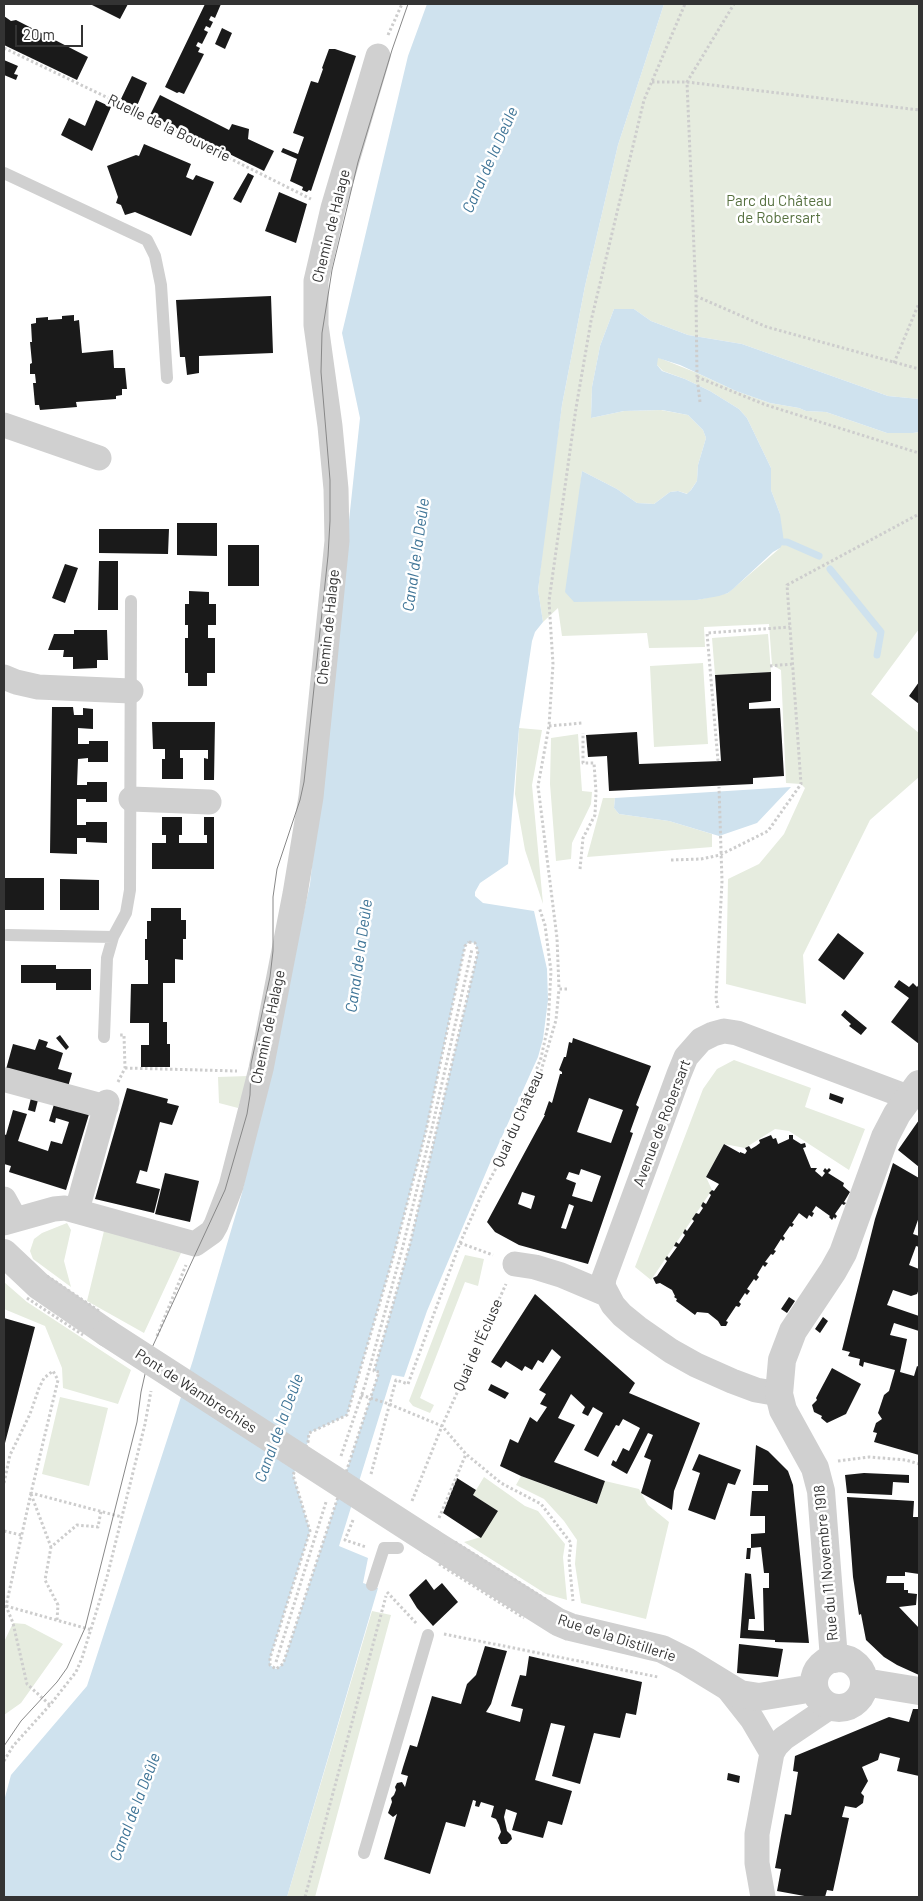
<!DOCTYPE html>
<html>
<head>
<meta charset="utf-8">
<style>
	body { margin:0 }
	#map { position:relative; width:923px; height:1901px; overflow:hidden; background:#fff; font-family:Barlow,sans-serif }
	canvas { display:block }
	.frame { position:absolute; inset:0; border:5px solid #333; pointer-events:none }
	.scale { position:absolute; left:15px; top:25px; width:68px; height:22px; box-sizing:border-box; border:2px solid #333; border-top:0; padding-left:6px; font-size:15px; line-height:18px; white-space:nowrap; color:#333; -webkit-text-stroke:4px #fff; paint-order:stroke }
</style>
</head>
<body>
<div id="map">
<canvas width="923" height="1901"></canvas>
<div class="frame"></div>
<div class="scale">20 m</div>
</div>
<script>
const g = document.querySelector('canvas').getContext('2d');
g.lineJoin = 'round';
function fillPath(path, color) {
  g.fillStyle = color;
  g.fill(path, 'evenodd');
}
function toPath(rows) {
  const path = new Path2D();
  for (const r of rows) {
    if (r.length === 3) {
      path.moveTo(r[0] + r[2], r[1]);
      path.arc(r[0], r[1], r[2], 0, 2 * Math.PI);
      continue;
    }
    path.moveTo(r[0], r[1]);
    for (let i = 2; i < r.length; i += 2) path.lineTo(r[i], r[i + 1]);
  }
  return path;
}
function stroke(path, color, width, dash) {
  g.strokeStyle = color;
  g.lineWidth = width;
  g.lineCap = dash ? 'butt' : 'round';
  g.setLineDash(dash || []);
  g.stroke(path);
}
function write(font, color, halo, rows, align = 'center') {
  g.font = font + ' Barlow,sans-serif';
  g.lineWidth = 5;
  g.setLineDash([]);
  g.textBaseline = 'middle';
  g.strokeStyle = halo;
  g.fillStyle = color;
  for (const [text, x, y, turn = 0] of rows) {
    g.save();
    g.translate(x, y);
    g.rotate((+turn || 0) * Math.PI / 180);
    g.textAlign = isNaN(turn) ? turn : align;
    if (halo) g.strokeText(text, 0, 0);
    g.fillText(text, 0, 0);
    g.restore();
  }
}
const green = toPath([
	[664,4,919,4,919,399,888,396,742,344,688,335,651,321,634,309,614,309,600,346,592,387,591,418,624,411,661,410,688,415,703,430,706,438,698,465,697,481,688,494,678,491,670,492,654,504,637,503,617,489,582,471,577,518,685,600,697,600,728,593,780,548,780,514,771,490,771,468,747,418,739,409,710,391,685,379,663,371,657,365,657,357,697,373,736,391,770,403,799,408,806,411,826,412,887,433,913,433,919,432,919,629,871,694,919,733,919,777,870,820,803,955,806,1004,726,984,728,879,759,864,784,834,805,788,801,784,786,783,781,670,772,665,769,624,704,627,705,647,649,648,647,633,562,636,558,608,543,622,538,590,547,511,562,405,585,286,618,145],
	[768,634,771,672,715,675,712,638],
	[703,663,708,744,654,747,650,666],
	[519,728,542,730,532,785,543,904,525,850,515,794],
	[578,734,582,791,592,792,591,804,572,843,571,859,556,861,550,784,551,738],
	[603,798,615,798,614,808,619,814,669,821,712,834,712,847,587,857],
	[734,1060,811,1088,805,1107,865,1129,849,1170,789,1131,775,1129,745,1148,724,1144,706,1177,712,1190,651,1280,635,1267,703,1089,717,1069],
	[248,1076,238,1108,219,1103,218,1077],
	[67,1223,71,1230,64,1261,71,1287,33,1259,30,1251,34,1239,42,1233],
	[104,1231,181,1253,144,1333,87,1301],
	[465,1255,484,1259,478,1286,465,1282,420,1398,434,1405,430,1413,413,1406,409,1401],
	[4,1282,27,1302,131,1370,118,1404,63,1388,62,1368,45,1326,4,1309],
	[60,1397,108,1408,89,1486,42,1474],
	[521,1476,596,1504,605,1481,639,1489,648,1505,669,1522,646,1619,581,1603,575,1564,577,1540,564,1521,544,1499,516,1485],
	[484,1477,525,1506,538,1511,565,1544,563,1557,567,1600,546,1594,464,1542,481,1537,498,1511,473,1495],
	[372,1611,391,1615,315,1897,287,1897],
	[13,1623,25,1624,63,1644,21,1703,4,1715,4,1642]
]);
const water = toPath([
	[427,4,664,4,618,145,585,286,562,405,538,590,543,622,535,632,532,641,519,728,508,864,480,883,475,892,475,896,483,903,534,911,547,969,548,1000,543,1039,538,1057,490,1163,427,1311,404,1377,392,1375,339,1546,368,1558,363,1583,378,1588,287,1897,4,1897,4,1801,11,1775,87,1686,193,1360,242,1193,310,884,360,418,342,333,408,56],
	[469,942,475,943,478,951,410,1244,374,1371,379,1372,283,1664,276,1669,270,1665,270,1658,310,1531,293,1475,308,1442,309,1433,347,1415,394,1254,426,1131,465,946],
	[614,309,634,309,651,321,688,335,742,344,888,396,919,399,919,432,913,433,887,433,826,412,806,411,799,408,770,403,736,391,680,365,658,358,657,365,662,371,685,379,710,391,739,409,747,418,771,468,771,490,780,514,784,542,780,548,773,552,733,589,728,593,719,596,697,600,574,602,565,592,582,471,617,489,637,503,654,504,670,492,678,491,687,494,691,490,697,481,698,465,706,438,703,430,688,415,662,410,624,411,591,418,592,387,600,346],
	[791,787,757,823,719,836,669,821,619,814,614,808,615,798]
]);
const stream = toPath([
	[784,542,787,542,819,556],
	[830,569,881,632,877,655]
]);
const building = toPath([
	[90,4,128,4,120,19],
	[205,4,221,4,215,18,211,16,209,20,213,22,210,28,206,26,204,30,208,32,202,44,198,42,196,46,200,48,198,52,204,54,184,94,179,92,177,93,165,87],
	[4,16,11,21,16,20,88,57,77,80,4,45],
	[222,28,232,33,225,49,215,44],
	[329,49,335,49,356,56,311,191,309,190,307,192,302,190,303,187,290,181,297,159,281,152,283,148,298,154,304,137,293,133,311,81,318,83,323,69,322,68],
	[4,60,18,66,14,74,18,75,16,80,4,75],
	[132,76,147,83,136,108,120,101],
	[160,95,229,130,232,124,249,129,248,139,274,151,264,171,150,115],
	[96,100,111,107,92,151,61,135,69,118,85,126],
	[144,144,191,164,186,177,193,180,196,175,214,182,191,236,135,212,125,215,121,205,116,203,118,197,107,166,136,155,139,156],
	[248,173,254,176,241,203,233,199],
	[279,192,307,204,296,243,265,231],
	[271,296,273,353,199,356,199,373,187,375,185,357,180,357,176,300],
	[74,315,74,321,79,320,82,353,113,350,114,368,125,368,127,389,122,389,122,395,116,396,116,399,76,402,77,407,40,410,39,405,35,405,33,383,36,383,35,374,30,374,30,364,32,363,30,342,32,342,31,324,36,323,36,318,48,317,48,320,62,319,62,316],
	[177,523,217,523,217,556,177,555],
	[99,529,169,529,168,554,99,553],
	[228,545,259,545,259,586,228,586],
	[99,561,118,561,118,610,98,610],
	[65,564,78,568,65,603,52,598],
	[189,591,209,592,209,604,216,604,216,625,208,625,208,638,215,638,215,673,207,673,207,686,188,686,188,673,185,673,185,638,188,638,188,625,185,625,185,604,189,604],
	[74,630,107,630,108,660,97,660,97,668,73,669,73,657,63,657,64,650,48,650,54,634,74,634],
	[771,672,771,701,749,703,749,709,780,708,784,776,753,778,753,784,609,791,607,756,588,757,586,735,637,732,639,764,721,761,715,675],
	[919,682,919,704,909,696],
	[52,707,73,707,74,715,83,715,83,708,93,709,93,729,78,728,78,744,89,744,89,741,108,741,108,762,88,762,88,758,78,759,77,785,87,785,87,782,107,782,107,802,86,802,86,799,77,799,77,825,86,825,86,822,107,822,107,843,86,842,86,838,77,838,77,854,50,853],
	[152,722,215,722,214,780,204,780,204,758,208,759,208,750,180,750,180,758,183,758,183,779,162,779,162,759,165,759,165,749,153,749],
	[162,817,182,817,182,835,179,835,179,843,207,843,207,835,204,835,204,817,214,817,214,869,152,869,152,843,166,843,166,835,162,835],
	[4,878,44,878,44,910,4,910],
	[60,879,99,880,99,910,60,910],
	[151,908,181,908,181,920,186,920,186,939,183,939,183,960,175,959,175,983,163,983,163,1022,167,1022,167,1044,170,1044,170,1067,141,1067,141,1045,149,1045,149,1023,130,1023,131,984,148,984,148,960,145,960,145,939,147,939,147,921,151,921],
	[838,933,864,953,844,980,818,960],
	[21,965,56,965,56,969,91,969,91,990,56,990,56,983,21,983],
	[899,980,909,987,913,983,917,987,919,984,919,1044,891,1022,909,998,894,987],
	[845,1010,867,1028,861,1035,849,1026,851,1024,841,1015],
	[60,1035,69,1047,66,1050,56,1038],
	[573,1038,651,1066,636,1105,639,1107,630,1132,633,1133,588,1264,519,1245,495,1232,487,1222,545,1115,544,1115,549,1101,552,1103,560,1074,562,1074,562,1072,559,1070,564,1057,566,1057,569,1042,572,1043],
	[589,1098,623,1110,611,1143,577,1132],
	[581,1169,601,1176,592,1202,572,1196,576,1183,566,1179,569,1172,579,1175],
	[522,1192,535,1196,531,1209,518,1204],
	[569,1204,574,1206,566,1229,561,1228],
	[39,1039,48,1042,46,1047,63,1053,58,1069,72,1073,67,1090,5,1073,13,1044,35,1050],
	[127,1088,168,1099,167,1103,179,1106,172,1125,160,1122,147,1172,140,1170,136,1183,160,1189,154,1213,95,1199],
	[830,1093,844,1098,842,1104,829,1099],
	[32,1094,39,1096,35,1112,28,1110],
	[55,1101,90,1111,66,1190,9,1172,11,1166,4,1164,4,1134,6,1135,13,1110,27,1114,18,1141,48,1151,51,1141,62,1144,69,1122,56,1118,55,1123,49,1121],
	[919,1120,919,1167,898,1150],
	[771,1135,773,1139,776,1138,778,1144,789,1139,789,1135,793,1135,793,1139,801,1144,805,1143,806,1147,803,1148,811,1168,817,1168,815,1171,822,1177,825,1173,823,1171,825,1168,827,1170,829,1168,831,1170,828,1173,844,1183,843,1186,850,1192,844,1202,846,1203,844,1205,842,1204,835,1214,837,1216,835,1219,834,1217,832,1220,829,1217,830,1216,816,1206,812,1212,814,1213,812,1217,809,1215,807,1219,799,1213,792,1223,794,1224,792,1227,790,1226,783,1236,785,1238,783,1241,781,1239,774,1250,776,1251,773,1255,771,1254,765,1262,768,1263,765,1267,763,1265,757,1275,759,1277,756,1281,754,1279,747,1289,750,1291,747,1295,745,1293,739,1302,741,1304,739,1307,736,1306,726,1321,728,1322,726,1326,721,1326,718,1321,708,1313,697,1312,695,1315,676,1301,677,1299,674,1297,675,1296,672,1290,660,1283,656,1284,653,1278,657,1276,667,1261,665,1259,667,1256,669,1258,677,1247,674,1246,676,1242,679,1244,685,1235,683,1233,685,1229,687,1231,694,1221,692,1219,696,1213,699,1214,703,1208,701,1206,703,1202,706,1204,711,1195,709,1193,712,1190,714,1191,719,1184,706,1177,724,1144,740,1153,740,1152,745,1154,747,1151,745,1148,749,1146,751,1149,756,1146,760,1143,759,1140],
	[893,1163,919,1178,919,1217,913,1234,919,1236,919,1247,916,1246,909,1265,919,1269,919,1289,917,1294,911,1296,893,1290,887,1305,919,1316,919,1331,894,1323,890,1335,907,1339,900,1372,914,1376,917,1366,919,1367,919,1455,874,1442,877,1433,873,1432,876,1423,882,1419,878,1413,884,1395,889,1391,895,1370,864,1362,863,1367,859,1365,860,1359,848,1356,850,1352,842,1350,875,1219],
	[165,1173,199,1181,190,1222,155,1214],
	[535,1294,635,1383,629,1393,700,1423,674,1491,672,1510,641,1493,651,1460,644,1457,653,1435,648,1433,627,1474,611,1465,613,1460,616,1462,623,1448,629,1451,640,1428,623,1419,619,1426,616,1425,598,1457,584,1450,603,1413,593,1407,588,1416,582,1413,585,1407,571,1394,558,1418,575,1425,554,1462,605,1481,597,1504,521,1476,500,1466,510,1439,518,1443,530,1417,537,1422,547,1407,540,1404,546,1394,539,1390,561,1357,552,1349,543,1363,538,1360,532,1370,525,1366,522,1371,506,1361,501,1368,491,1362],
	[789,1297,795,1301,787,1313,781,1309],
	[823,1317,828,1321,820,1333,815,1329],
	[4,1318,35,1327,4,1447],
	[832,1368,861,1384,846,1414,827,1423,821,1418,822,1416,814,1412,812,1405,817,1400,816,1398],
	[491,1384,509,1393,505,1399,488,1390],
	[756,1445,768,1451,788,1471,793,1485,809,1643,775,1642,775,1640,740,1638,745,1573,751,1574,755,1619,749,1619,748,1630,764,1631,763,1588,769,1588,769,1573,764,1573,761,1547,751,1548,750,1559,746,1559,747,1548,751,1548,751,1534,765,1533,765,1516,750,1516,752,1491,768,1491,768,1485,753,1485],
	[699,1454,741,1470,735,1485,728,1483,715,1520,688,1510,700,1473,692,1470],
	[864,1473,909,1475,909,1483,893,1482,892,1495,847,1493,845,1475],
	[457,1478,476,1490,473,1495,498,1511,481,1538,443,1513],
	[847,1497,914,1501,913,1517,919,1517,919,1574,905,1572,905,1576,887,1576,886,1583,904,1583,904,1590,908,1590,908,1593,917,1594,916,1605,899,1607,919,1628,919,1675,897,1665,884,1657,866,1640,861,1614,859,1615,853,1577],
	[426,1579,434,1590,442,1583,458,1602,433,1626,417,1608,409,1595],
	[739,1644,783,1649,778,1677,737,1673],
	[485,1646,507,1651,491,1704,486,1712,520,1722,523,1709,511,1706,520,1675,526,1676,529,1656,642,1682,636,1715,626,1713,620,1738,594,1733,580,1784,552,1776,565,1726,551,1723,535,1780,572,1791,562,1825,548,1821,543,1838,512,1830,517,1813,506,1809,504,1817,507,1831,511,1835,512,1839,507,1844,501,1844,498,1838,501,1832,499,1825,496,1819,491,1817,494,1806,481,1802,479,1807,475,1806,476,1801,473,1800,465,1827,446,1822,430,1874,384,1859,397,1814,393,1817,388,1813,392,1802,391,1798,394,1795,396,1790,395,1787,397,1783,402,1782,405,1787,408,1776,401,1774,403,1767,410,1745,417,1747,432,1696,461,1704,467,1684,476,1675],
	[913,1709,919,1709,919,1776,897,1771,900,1758,880,1753,878,1760,862,1767,868,1781,861,1793,864,1796,863,1803,856,1808,845,1806,842,1817,849,1818,833,1891,827,1890,825,1897,810,1897,777,1891,781,1869,775,1868,785,1814,791,1815,798,1772,793,1771,795,1756,889,1717,909,1722],
	[728,1773,740,1776,739,1783,727,1780]
]);
const path = toPath([
	[388,35,402,4],
	[4,48,125,106,311,199],
	[652,82,687,82,919,110],
	[696,296,767,327,919,369],
	[894,363,919,303],
	[697,377,766,405,919,453],
	[700,402,697,377,696,296,687,82,734,4],
	[770,666,792,664],
	[549,726,582,723],
	[718,761,707,633,790,627],
	[671,860,701,859,720,855,768,831,801,784,787,585,919,514],
	[580,869,583,838,595,815,596,792,594,763,583,763,583,733],
	[469,942,475,943,478,951,410,1244,374,1371,379,1372,283,1664,276,1669,270,1665,270,1658,310,1531,293,1475,308,1442,309,1433,347,1415,394,1254,426,1131,465,946,469,942],
	[567,989,559,989,557,938,538,786,549,726,553,664,549,601,576,408,591,321,644,100,685,4],
	[718,1008,716,999,722,881,719,787],
	[125,1068,237,1071],
	[118,1082,125,1068,124,1035,120,1035],
	[515,1130,516,1121,541,1058,548,1026,551,971,545,925,539,907],
	[460,1243,493,1255],
	[157,1336,186,1265],
	[361,1395,389,1404,442,1426,466,1454,501,1483,541,1504,571,1543,569,1559,573,1601],
	[341,1456,365,1385,403,1246,432,1128,472,949],
	[838,1461,869,1457,906,1460,919,1464],
	[371,1474,396,1380,408,1384,460,1243,481,1196,514,1135,541,1071,556,1020,559,989],
	[4,1483,10,1455,30,1414,39,1388,44,1378,53,1371,58,1380,31,1493,122,1517],
	[31,1493,6,1606,13,1623,27,1684,50,1705],
	[31,1494,51,1547],
	[412,1501,442,1426,506,1284],
	[439,1518,466,1454],
	[353,1520,345,1540,366,1547],
	[4,1531,21,1535],
	[387,1592,417,1624],
	[6,1606,92,1630],
	[57,1620,58,1605,45,1580,51,1547,77,1525,98,1527,101,1511],
	[444,1634,658,1677],
	[276,1662,326,1502],
	[4,1761,13,1746,50,1705,76,1672,82,1658,107,1577,145,1424,151,1391],
	[305,1897,386,1596]
]);
const service = toPath([
	[4,173,147,240,155,256,161,285,167,378],
	[7,935,113,937],
	[104,1037,107,958,113,937,126,913,130,890,131,601],
	[372,1585,384,1548,398,1548],
	[364,1853,428,1635]
]);
const minor = toPath([
	[4,425,99,458],
	[4,677,16,682,38,687,131,691],
	[131,799,209,802],
	[6,1080,106,1107],
	[4,1199,15,1219],
	[77,1210,107,1102],
	[4,1223,54,1209,65,1208,195,1244,212,1232,216,1225,231,1186,261,1069,295,894,311,797,331,601,337,541,336,489,330,426,316,325,316,281,333,208,378,56],
	[515,1264,535,1267,561,1275,606,1294],
	[779,1394,756,1390,732,1381,696,1365,671,1351,638,1328,622,1315,613,1305,603,1286,604,1278,679,1074,686,1057,701,1040,713,1034,724,1031,737,1033,910,1098],
	[726,1686,752,1719,772,1753],
	[763,1897,757,1863,757,1834,772,1753,776,1746,784,1738,830,1707]
]);
const tertiary = toPath([
	[4,1253,39,1286,107,1333],
	[431,1542,558,1622,570,1627,662,1649,686,1661,740,1694,759,1697,814,1688],
	[839,1683,25],
	[834,1659,821,1491,815,1468,783,1410,779,1394,782,1360,793,1331,833,1271,843,1253,885,1137,897,1114,919,1084],
	[864,1682,919,1691]
]);
const tram = toPath([
	[4,1746,21,1721,57,1682,67,1668,85,1628,137,1422,141,1392,150,1352,225,1190,247,1114,250,1095,251,1064,270,977,273,951,273,897,277,869,300,800,304,782,328,556,330,521,330,480,321,372,322,333,327,302,332,270,358,162,392,50,408,4]
]);
const pathBridge = toPath([
	[47,1276,99,1311],
	[27,1298,83,1335],
	[455,1542,547,1600],
	[439,1564,524,1618]
]);
const tertiaryBridge = toPath([
	[107,1333,431,1542]
]);
const streetNames = [
	["Ruelle de la Bouverie",169,128,26],
	["Chemin de Halage",331,226,-76],
	["Chemin de Halage",328,627,-84],
	["Chemin de Halage",268,1027,-78],
	["Quai du Château",518,1119,-66],
	["Avenue de Robersart",662,1123,-69],
	["Quai de l'Écluse",478,1345,-66],
	["Pont de Wambrechies",196,1391,33],
	["Rue du 11 Novembre 1918",826,1563,-95],
	["Rue de la Distillerie",617,1638,18]
];
const parkNames = [
	["Parc du Château",779,201],
	["de Robersart",779,218]
];
const waterNames = [
	["Canal de la Deûle",490,160,-66],
	["Canal de la Deûle",416,555,-82],
	["Canal de la Deûle",359,956,-82],
	["Canal de la Deûle",279,1428,-70],
	["Canal de la Deûle",135,1807,-69]
];
fillPath(green, '#e6ecdf');
fillPath(water, '#cfe2ee');
stroke(stream, '#cfe2ee', 7);
fillPath(building, '#1a1a1a');
stroke(path, '#cdcdcd', 3, [2.5, 2.5]);
stroke(service, '#d0d0d0', 12);
stroke(minor, '#d0d0d0', 25);
stroke(tertiary, '#d0d0d0', 28);
stroke(tram, '#888', 1);
stroke(pathBridge, '#cdcdcd', 3, [2.5, 2.5]);
stroke(tertiaryBridge, '#d0d0d0', 28);
write('15px', '#333', '#fff', streetNames);
write('15px', '#56703f', '#fff', parkNames);
write('italic 16px', '#3f7597', '#fff', waterNames);
</script>
</body>
</html>
